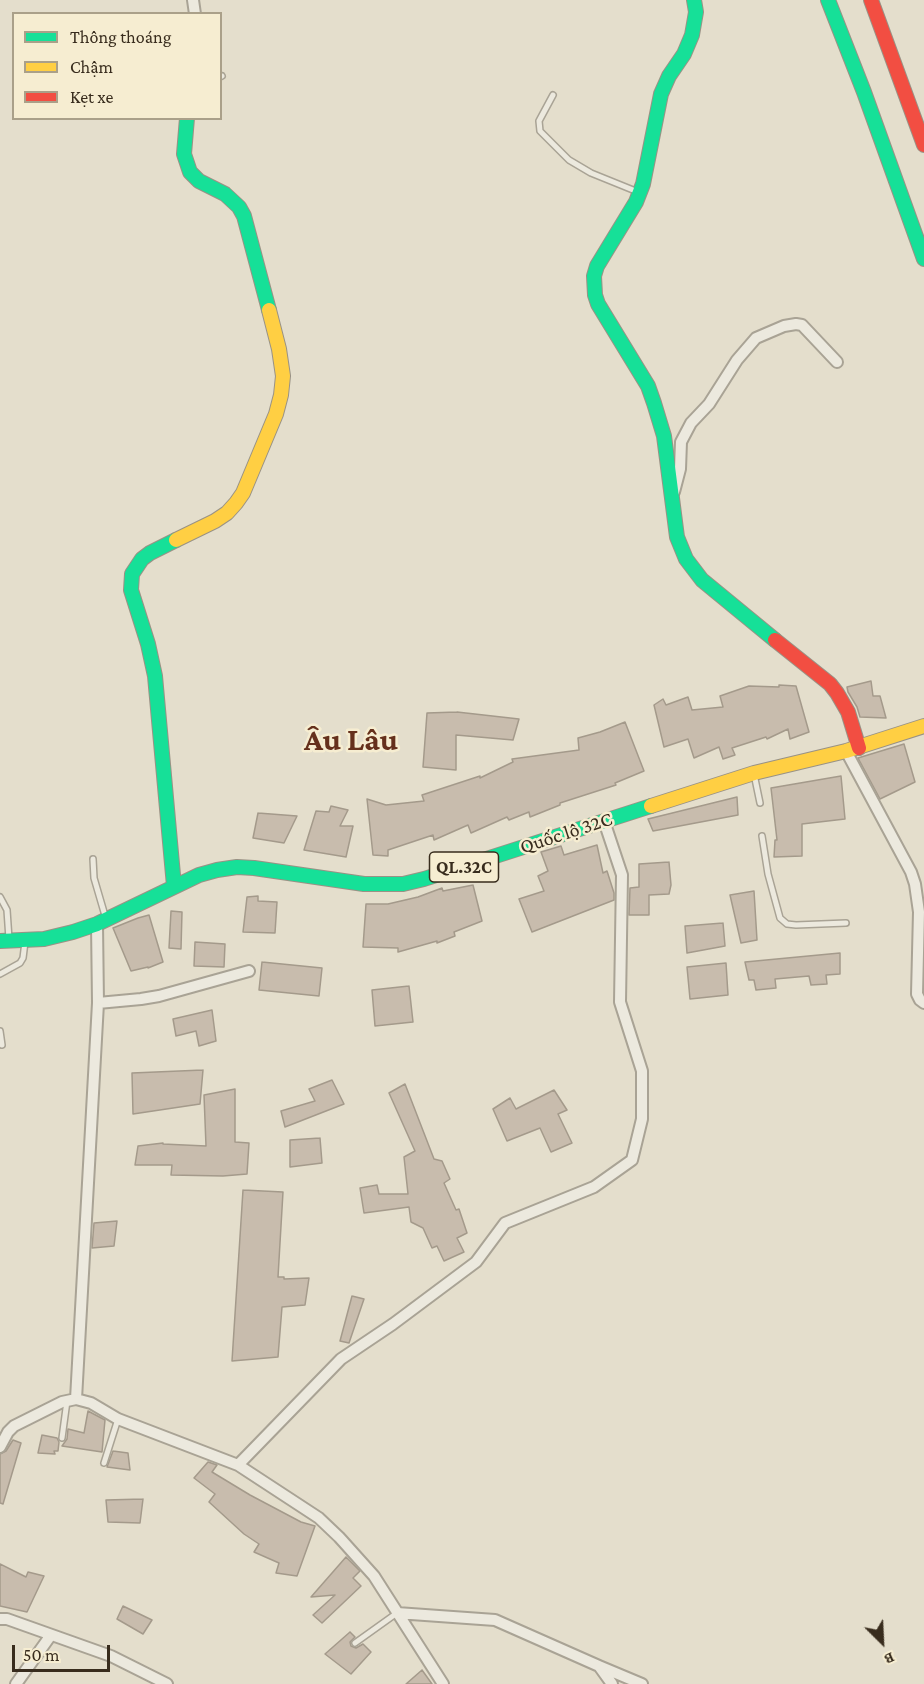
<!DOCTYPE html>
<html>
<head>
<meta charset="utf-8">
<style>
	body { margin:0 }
	#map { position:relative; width:924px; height:1684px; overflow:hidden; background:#e4decc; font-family:"Crimson Pro",serif }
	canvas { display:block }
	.legend { position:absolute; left:12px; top:12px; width:210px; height:108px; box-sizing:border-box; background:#f6edd1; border:2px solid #aaa089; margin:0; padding:8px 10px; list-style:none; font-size:18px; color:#382c1d }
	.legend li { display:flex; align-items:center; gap:12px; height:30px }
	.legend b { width:30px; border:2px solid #aaa089 }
	.north { position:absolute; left:852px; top:1612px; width:60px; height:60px; -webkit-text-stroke:4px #f6edd1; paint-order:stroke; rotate:156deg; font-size:16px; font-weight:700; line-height:24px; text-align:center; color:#382c1d }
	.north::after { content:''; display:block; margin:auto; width:21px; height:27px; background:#382c1d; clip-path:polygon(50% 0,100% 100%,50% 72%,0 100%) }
	.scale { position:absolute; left:12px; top:1645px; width:98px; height:27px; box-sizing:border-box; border:3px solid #382c1d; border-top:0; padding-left:8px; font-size:18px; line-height:21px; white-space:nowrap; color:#382c1d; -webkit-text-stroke:4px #f6edd1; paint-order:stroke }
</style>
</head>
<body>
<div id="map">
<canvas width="924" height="1684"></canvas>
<ul class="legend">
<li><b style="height:8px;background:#16e098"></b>Thông thoáng</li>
<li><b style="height:8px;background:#ffcf43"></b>Chậm</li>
<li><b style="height:8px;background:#f24e42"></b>Kẹt xe</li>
</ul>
<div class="north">B</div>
<div class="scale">50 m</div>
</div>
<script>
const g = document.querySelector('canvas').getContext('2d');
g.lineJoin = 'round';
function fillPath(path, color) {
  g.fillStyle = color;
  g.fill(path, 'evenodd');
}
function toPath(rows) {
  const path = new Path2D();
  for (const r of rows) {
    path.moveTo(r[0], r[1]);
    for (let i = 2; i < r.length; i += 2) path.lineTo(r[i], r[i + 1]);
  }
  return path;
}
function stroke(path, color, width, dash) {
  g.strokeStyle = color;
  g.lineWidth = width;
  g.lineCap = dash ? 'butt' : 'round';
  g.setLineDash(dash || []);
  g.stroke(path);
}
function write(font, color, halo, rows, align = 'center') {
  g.font = font + ' "Crimson Pro",serif';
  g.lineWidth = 5;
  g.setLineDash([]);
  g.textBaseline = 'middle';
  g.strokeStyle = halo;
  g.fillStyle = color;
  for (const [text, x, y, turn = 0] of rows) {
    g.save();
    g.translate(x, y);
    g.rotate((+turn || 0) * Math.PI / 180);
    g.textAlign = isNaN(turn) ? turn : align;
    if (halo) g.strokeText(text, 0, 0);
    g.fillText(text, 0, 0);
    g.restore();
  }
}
const building = toPath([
	[871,681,873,696,880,696,886,718,860,717,857,707,848,692,847,687,871,681],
	[779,685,796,686,809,732,790,739,788,729,767,739,766,737,732,748,735,755,723,759,719,747,694,758,688,739,664,747,654,705,663,699,666,705,688,697,692,710,723,707,720,696,749,686,779,687,779,685],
	[457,712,519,719,513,740,456,735,456,770,423,767,427,713,457,712],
	[625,722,644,771,615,783,616,785,560,803,560,805,530,817,529,812,509,820,507,817,471,833,468,825,434,840,433,835,388,850,388,856,373,855,367,799,386,805,424,801,422,795,480,776,480,778,513,762,512,759,579,750,578,738,600,732,625,722],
	[904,744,915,782,880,799,858,758,904,744],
	[841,776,845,819,802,824,802,856,774,857,775,840,777,840,771,788,841,776],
	[737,797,738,815,653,831,648,819,737,797],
	[331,806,348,810,340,826,353,826,346,857,304,850,316,811,329,812,331,806],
	[258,813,297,816,284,843,253,838,258,813],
	[597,845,603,873,607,871,614,893,614,900,532,932,519,899,544,891,538,876,548,871,541,852,561,846,564,855,597,845],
	[669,862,671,885,669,894,649,895,649,915,629,915,630,888,639,887,639,864,669,862],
	[473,885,482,921,454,932,455,936,437,943,437,941,398,952,398,948,363,947,366,904,388,904,418,897,442,888,443,891,473,885],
	[754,891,757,940,741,943,730,895,754,891],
	[258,896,258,901,277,902,275,933,243,932,247,897,258,896],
	[171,911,182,912,181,949,169,948,171,911],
	[149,915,163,962,148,968,148,967,131,971,113,928,138,918,149,915],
	[723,923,725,946,687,953,685,926,723,923],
	[195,942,225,944,224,967,194,966,195,942],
	[840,953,840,974,826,975,827,984,811,985,809,976,775,979,776,988,756,990,754,980,749,980,745,962,840,953],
	[262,962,322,968,319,996,259,990,262,962],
	[726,963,728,995,690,999,687,967,726,963],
	[409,986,413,1022,375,1026,372,990,409,986],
	[212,1010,216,1041,199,1046,196,1031,176,1036,173,1019,212,1010],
	[203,1070,200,1104,133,1114,132,1073,203,1070],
	[332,1080,344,1104,285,1127,281,1111,315,1101,309,1089,332,1080],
	[405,1084,434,1159,442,1161,450,1179,444,1183,456,1210,459,1209,467,1233,457,1238,464,1252,444,1261,437,1246,432,1248,423,1228,411,1222,409,1207,364,1213,360,1188,377,1185,379,1194,408,1194,404,1157,415,1151,389,1093,405,1084],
	[235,1089,235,1142,249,1143,247,1174,223,1176,171,1175,172,1165,135,1165,138,1146,163,1143,163,1144,206,1146,204,1095,235,1089],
	[554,1090,567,1110,558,1114,572,1143,551,1152,540,1128,507,1141,493,1109,510,1098,516,1109,554,1090],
	[320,1138,322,1163,290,1167,290,1140,320,1138],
	[243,1190,283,1192,278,1277,284,1277,284,1279,309,1278,305,1305,282,1307,278,1357,232,1361,243,1190],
	[117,1221,114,1246,92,1248,94,1223,117,1221],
	[352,1296,364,1299,349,1343,340,1341,352,1296],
	[88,1411,105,1420,102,1452,62,1446,67,1439,68,1429,84,1433,88,1411],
	[42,1435,57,1438,59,1442,58,1451,54,1451,55,1454,38,1453,42,1435],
	[13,1440,21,1443,3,1504,0,1503,0,1454,6,1451,13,1440],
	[113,1451,128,1453,130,1470,107,1467,113,1451],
	[208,1462,217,1465,212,1472,250,1495,301,1522,315,1526,297,1576,276,1573,279,1563,254,1552,259,1544,244,1534,209,1502,215,1494,194,1478,208,1462],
	[143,1499,140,1523,108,1522,106,1500,143,1499],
	[346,1557,360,1571,353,1578,361,1586,322,1623,313,1615,335,1595,311,1597,346,1557],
	[0,1564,26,1577,28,1572,44,1576,27,1612,0,1606,0,1564],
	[123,1606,152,1620,143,1634,117,1619,123,1606],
	[350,1632,355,1637,350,1642,351,1646,356,1648,363,1644,371,1652,351,1674,325,1654,350,1632],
	[422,1670,432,1684,406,1684,422,1670]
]);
const lane = toPath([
	[220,77,222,76],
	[553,95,539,121,540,131,569,160,591,173,638,192],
	[754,774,760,803],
	[762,836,768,874,780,918,787,924,796,925,846,923],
	[93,859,94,878,106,919],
	[0,897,7,910,9,939],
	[0,974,20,963,23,958,25,942],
	[0,1031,2,1045],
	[62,1438,67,1401],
	[104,1463,118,1419],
	[355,1643,397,1613]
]);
const street = toPath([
	[193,0,195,14],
	[674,492,680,469,681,442,691,423,709,404,737,360,756,338,784,326,796,324,802,325,837,362],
	[846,751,911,872,915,884,919,912,917,994,920,1000,924,1003],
	[98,1003,141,999,159,996,249,971],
	[76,1399,98,1003,97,924],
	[0,1447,8,1432,14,1426,62,1402,76,1399,91,1403,118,1419,238,1465,319,1518,339,1537,374,1576,443,1684],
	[238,1465,341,1359,393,1324,476,1262,505,1223,594,1187,632,1160,642,1119,642,1071,620,1002,622,875,604,821],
	[397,1613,495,1620,599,1666,612,1684],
	[0,1619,7,1619,111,1656,167,1684],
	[599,1666,642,1684],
	[16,1684,51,1635]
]);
const fast = toPath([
	[694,0,696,12,692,35,684,54,669,76,661,94,643,184,636,202,597,266,594,276,595,295,598,304,648,386,654,403,664,436,677,537,686,559,702,580,775,640],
	[828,0,864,92,924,259],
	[187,118,184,154,190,172,199,181,225,194,239,207,244,216,269,310],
	[174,886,155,676,148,644,131,590,132,574,142,559,150,553,176,540],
	[0,941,44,939,73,932,97,924,199,875,217,870,237,867,254,868,364,884,403,884,424,879,651,806]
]);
const slow = toPath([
	[176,540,215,521,227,513,236,503,243,493,276,414,281,395,283,376,279,349,269,310],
	[651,806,754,773,846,751,924,726]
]);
const jam = toPath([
	[871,0,924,145],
	[775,640,830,684,837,693,848,712,859,748]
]);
const shields = [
	[464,867,69]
];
const shieldNames = [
	["QL.32C",464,867]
];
const streetNames = [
	["Quốc lộ 32C",566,833,-18]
];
const townNames = [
	["Âu Lâu",351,740]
];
fillPath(building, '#c8bcad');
stroke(building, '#a49a8b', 1.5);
stroke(lane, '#a9a395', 8);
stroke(street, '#a9a395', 14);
stroke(fast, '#999285', 16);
stroke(slow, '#999285', 16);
stroke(jam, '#999285', 16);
stroke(lane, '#ece9de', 5);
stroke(street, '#ece9de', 10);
stroke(fast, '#16e098', 14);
stroke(slow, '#ffcf43', 14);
stroke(jam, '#f24e42', 14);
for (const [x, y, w] of shields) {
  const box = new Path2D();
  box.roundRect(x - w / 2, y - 15, w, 30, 4.5);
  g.fillStyle = '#f6edd1';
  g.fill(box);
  stroke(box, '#382c1d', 1.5);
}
write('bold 18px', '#382c1d', null, shieldNames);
write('20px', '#382c1d', '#f6edd1', streetNames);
write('bold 32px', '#65301c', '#f6edd1', townNames);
</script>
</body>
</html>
